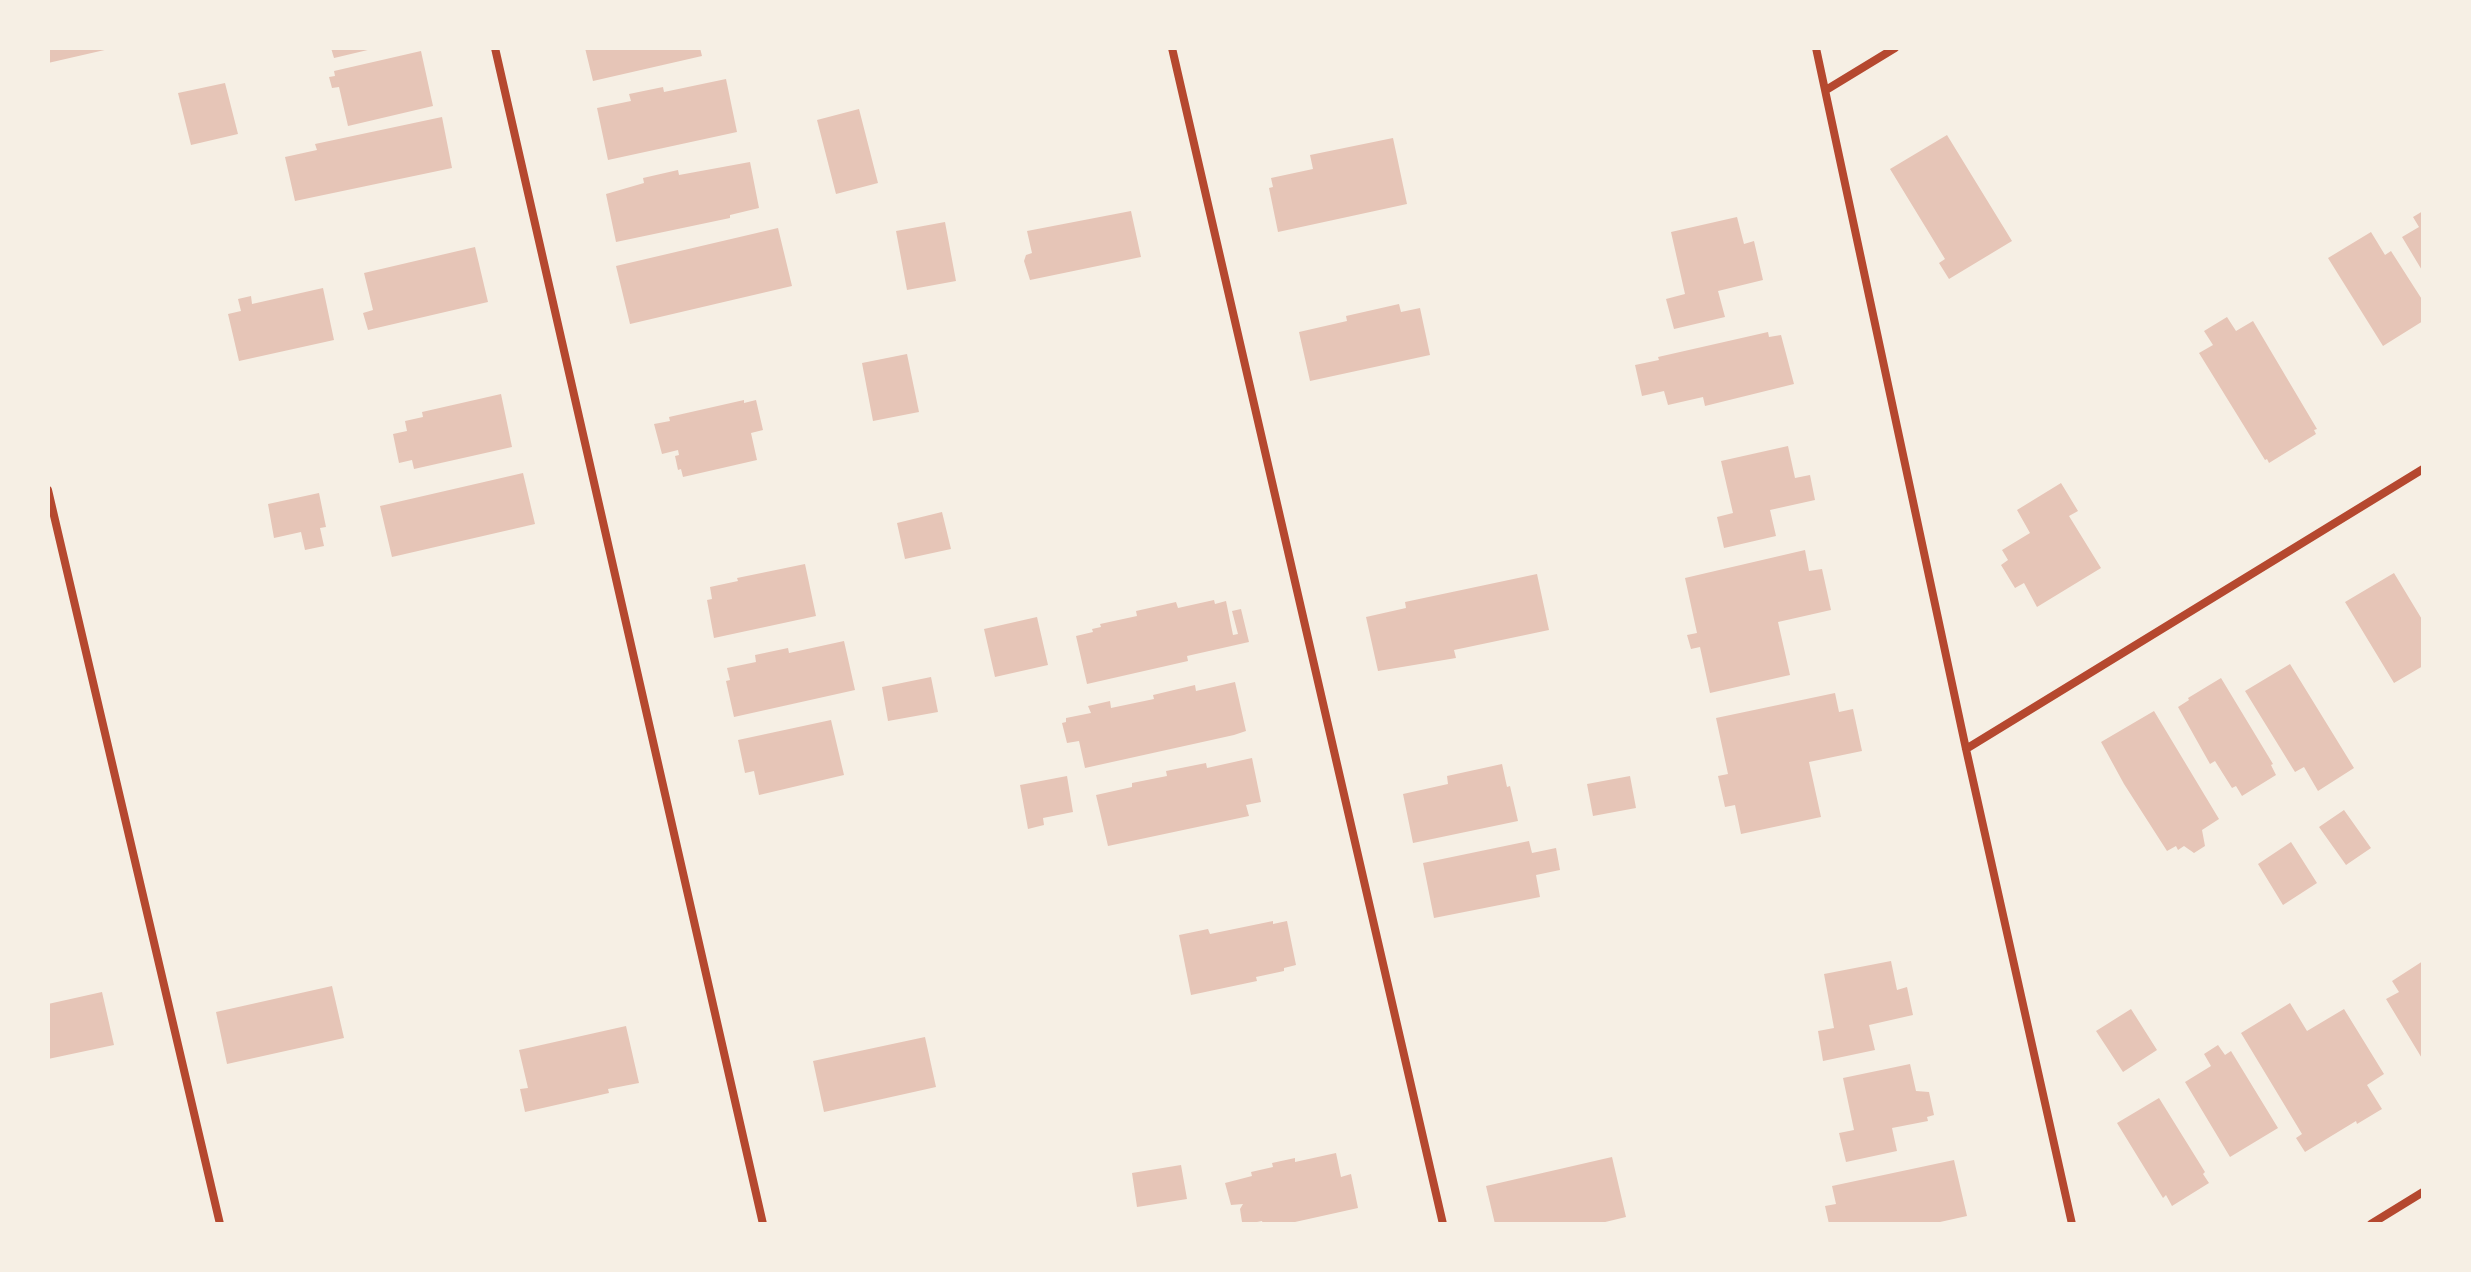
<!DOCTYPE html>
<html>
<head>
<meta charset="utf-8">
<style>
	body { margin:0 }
	#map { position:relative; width:2471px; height:1272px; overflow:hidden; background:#f6efe4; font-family:"Golos Text",sans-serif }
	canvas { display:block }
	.frame { position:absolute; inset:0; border:50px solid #f6efe4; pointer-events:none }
</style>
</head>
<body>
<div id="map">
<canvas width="2471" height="1272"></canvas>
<div class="frame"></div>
</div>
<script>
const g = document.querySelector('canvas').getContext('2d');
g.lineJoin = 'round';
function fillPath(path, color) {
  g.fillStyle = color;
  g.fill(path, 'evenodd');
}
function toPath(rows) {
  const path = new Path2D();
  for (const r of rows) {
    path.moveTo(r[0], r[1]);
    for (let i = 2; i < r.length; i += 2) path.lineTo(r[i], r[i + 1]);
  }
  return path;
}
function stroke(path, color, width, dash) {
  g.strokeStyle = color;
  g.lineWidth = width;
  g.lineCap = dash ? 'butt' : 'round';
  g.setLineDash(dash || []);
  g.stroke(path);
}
const building = toPath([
	[48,48,109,48,109,49,48,63],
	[331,48,371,48,372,49,334,58],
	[585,48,700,48,702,56,593,81],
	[421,51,433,106,348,126,339,87,332,88,329,77,335,76,334,71],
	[726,79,737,132,608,160,597,108,631,101,629,94,663,87,664,92],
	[225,83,238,134,191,145,178,93],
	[859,109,878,183,836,194,817,120],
	[442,117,452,168,295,201,285,157,317,150,315,144],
	[1947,135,2012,241,1949,279,1939,263,1945,259,1890,169],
	[1393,138,1407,204,1278,232,1269,188,1273,187,1271,178,1313,169,1310,155],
	[750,162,759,208,730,215,730,218,616,242,606,194,644,183,643,178,678,170,679,175],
	[1131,211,1141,257,1030,280,1024,261,1026,255,1032,253,1027,231],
	[2423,211,2423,272,2402,237,2419,227,2413,217],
	[1737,217,1744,244,1754,241,1763,280,1718,291,1725,317,1674,329,1666,299,1685,294,1671,232],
	[945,222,956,281,907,290,896,231],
	[778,228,792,286,630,324,616,266],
	[2371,232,2385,255,2391,251,2423,301,2423,321,2383,346,2328,258],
	[475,247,488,302,368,330,363,313,373,310,364,273],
	[323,288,334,340,239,361,228,314,241,311,238,299,251,296,252,304],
	[1399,304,1401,312,1420,308,1430,355,1310,381,1299,332,1347,321,1346,316],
	[2227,317,2236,331,2253,321,2317,429,2314,430,2316,434,2269,463,2267,459,2265,460,2199,353,2213,345,2204,331],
	[1768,332,1769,337,1781,335,1794,384,1705,406,1703,397,1668,405,1664,391,1642,396,1635,365,1659,360,1658,357],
	[907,354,919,412,873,421,862,363],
	[501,394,512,447,414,469,412,460,399,463,393,434,407,431,405,421,423,417,422,412],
	[744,400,744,403,756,400,763,430,751,433,757,460,683,477,681,469,678,470,675,456,679,455,678,450,662,454,654,424,670,421,669,417],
	[1788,446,1795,478,1810,475,1815,500,1770,510,1776,536,1724,548,1717,517,1733,513,1721,461],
	[523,473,535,524,392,557,380,506],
	[2061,483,2078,511,2069,516,2101,568,2037,607,2024,583,2015,588,2001,565,2008,560,2002,550,2030,533,2017,510],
	[319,493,326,527,320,528,324,546,305,550,301,532,274,538,268,504],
	[942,512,951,549,905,559,897,523],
	[1805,550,1809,571,1822,569,1831,610,1778,622,1790,675,1710,693,1700,647,1691,649,1687,635,1697,633,1685,578],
	[805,564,816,616,714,638,707,600,712,599,710,587,738,581,737,578],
	[2394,573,2423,621,2423,666,2394,683,2345,602],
	[1537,574,1549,630,1454,650,1456,658,1378,671,1366,617,1406,608,1405,602],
	[1214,600,1215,604,1226,601,1233,635,1238,634,1232,611,1241,609,1249,642,1187,656,1188,661,1087,684,1076,636,1093,632,1092,629,1101,627,1100,624,1137,616,1136,611,1176,602,1178,608],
	[1037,617,1048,665,995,677,984,629],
	[844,641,855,690,734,717,726,681,730,680,727,668,756,662,755,655,788,648,789,653],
	[2290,664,2354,768,2318,791,2304,767,2295,772,2245,691],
	[931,677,938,712,888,721,882,687],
	[2221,678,2273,764,2271,765,2276,775,2242,796,2236,786,2232,788,2215,761,2210,764,2178,707,2189,700,2188,698],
	[1235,682,1246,731,1234,735,1085,768,1079,741,1067,743,1062,723,1066,722,1066,718,1091,713,1088,706,1110,701,1111,708,1154,699,1153,695,1195,685,1196,691],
	[1835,693,1839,712,1853,709,1862,751,1809,762,1821,817,1741,834,1735,805,1725,807,1718,776,1728,774,1716,718],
	[2154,711,2219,819,2202,830,2205,846,2194,853,2184,846,2178,850,2176,846,2167,851,2124,784,2101,742],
	[831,720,844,775,759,795,754,771,745,773,738,740],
	[1252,758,1261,802,1246,805,1249,816,1108,846,1096,795,1132,787,1132,783,1167,776,1166,771,1206,763,1207,768],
	[1502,764,1507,787,1510,786,1518,821,1413,843,1403,794,1448,784,1447,776],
	[1067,776,1073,812,1043,818,1044,825,1028,829,1020,785],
	[1630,776,1636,808,1593,816,1587,784],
	[2344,810,2371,848,2346,865,2319,827],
	[1529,841,1532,853,1556,848,1560,870,1536,875,1540,897,1434,918,1423,863],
	[2291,842,2317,883,2283,905,2258,864],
	[1273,921,1273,924,1287,921,1296,965,1284,968,1284,971,1256,977,1257,981,1191,995,1179,935,1208,929,1210,934],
	[1891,961,1897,990,1907,987,1913,1015,1869,1025,1875,1050,1823,1061,1818,1031,1834,1028,1824,974],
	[2423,961,2423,1060,2386,999,2399,992,2392,981],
	[332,986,344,1038,227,1064,216,1012],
	[102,992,114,1045,48,1059,48,1004],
	[2290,1003,2307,1031,2344,1009,2384,1074,2367,1085,2382,1109,2357,1124,2356,1121,2305,1152,2296,1138,2302,1134,2241,1033],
	[2131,1009,2157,1050,2123,1072,2096,1031],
	[626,1026,639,1083,608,1089,609,1093,525,1112,520,1089,528,1088,519,1050],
	[925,1037,936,1087,824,1112,813,1061],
	[2218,1045,2225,1055,2231,1051,2278,1128,2230,1157,2185,1082,2211,1066,2204,1054],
	[1910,1064,1916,1091,1929,1092,1934,1115,1927,1117,1928,1121,1892,1128,1897,1151,1846,1162,1839,1133,1854,1130,1843,1078],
	[2159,1098,2205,1172,2203,1174,2209,1183,2172,1206,2166,1195,2163,1198,2117,1123],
	[1336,1153,1341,1177,1351,1174,1358,1208,1286,1224,1263,1224,1262,1221,1247,1224,1242,1222,1240,1209,1243,1204,1231,1205,1225,1183,1252,1176,1251,1172,1273,1167,1272,1163,1295,1158,1295,1162],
	[1612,1157,1626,1217,1597,1224,1495,1224,1486,1186],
	[1954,1160,1967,1216,1931,1224,1829,1224,1825,1206,1836,1204,1832,1186],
	[1181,1165,1187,1199,1137,1207,1132,1173]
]);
const minor = toPath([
	[495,48,763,1224],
	[1172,48,1443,1224],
	[1816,48,1966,749,2072,1224],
	[1826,90,1895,48],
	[48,490,220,1224],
	[1966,749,2423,469],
	[2371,1224,2423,1192]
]);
fillPath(building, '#e6c5b7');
stroke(minor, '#b5482f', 8);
</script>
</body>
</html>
